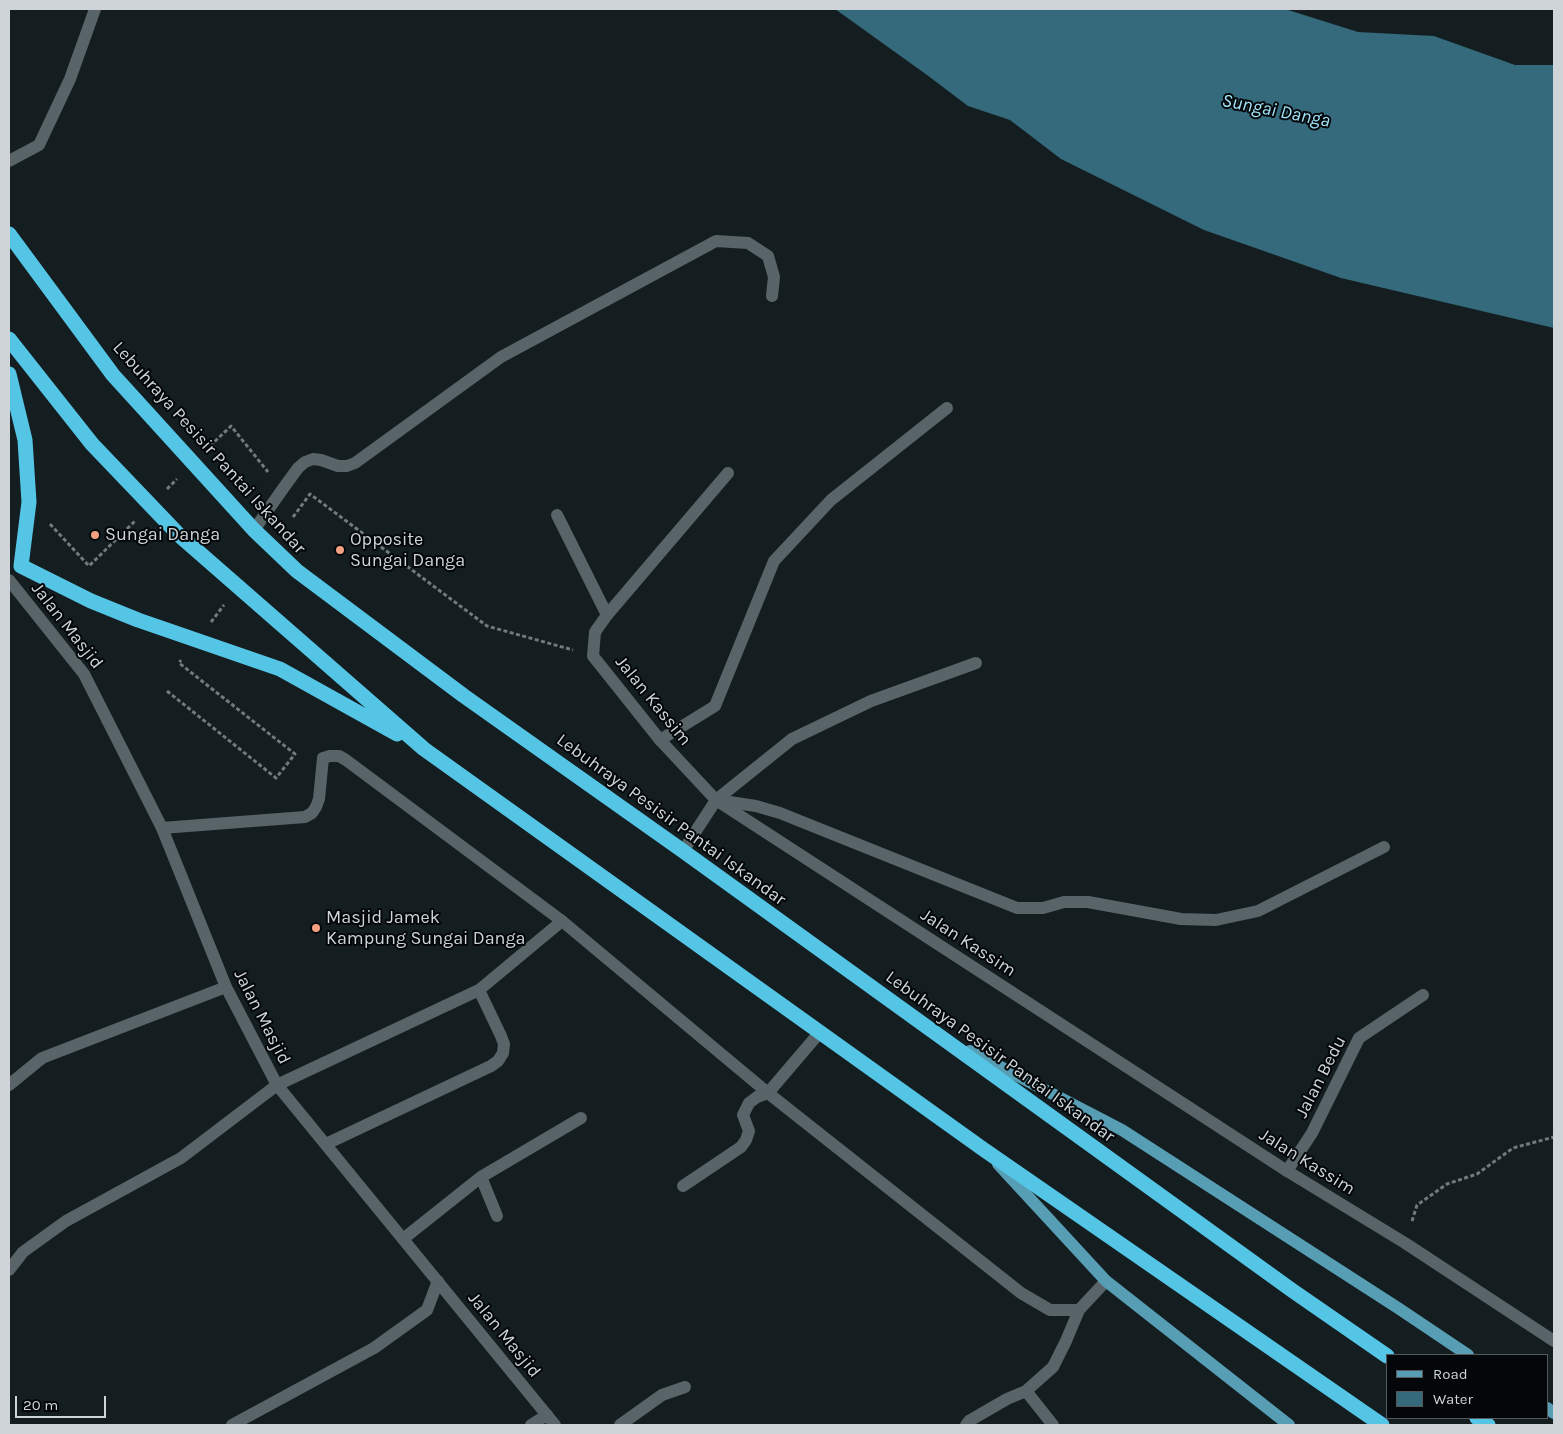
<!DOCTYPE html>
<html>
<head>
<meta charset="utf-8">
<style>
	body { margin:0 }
	#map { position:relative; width:1563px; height:1434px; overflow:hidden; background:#141e21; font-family:Karla,sans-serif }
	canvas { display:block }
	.frame { position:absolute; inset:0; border:10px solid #ced4d7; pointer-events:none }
	.legend { position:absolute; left:1386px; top:1354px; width:162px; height:65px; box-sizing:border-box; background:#040709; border:1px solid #55595b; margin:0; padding:6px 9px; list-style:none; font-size:15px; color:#ced4d7 }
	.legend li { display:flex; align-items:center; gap:10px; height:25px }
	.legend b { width:25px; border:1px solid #55595b }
	.scale { position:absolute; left:15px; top:1396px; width:91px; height:22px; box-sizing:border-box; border:2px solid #ced4d7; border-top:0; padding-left:6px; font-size:15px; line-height:18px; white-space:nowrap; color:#ced4d7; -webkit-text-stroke:4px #040709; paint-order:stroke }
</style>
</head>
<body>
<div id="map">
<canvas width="1563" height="1434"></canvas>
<div class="frame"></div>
<ul class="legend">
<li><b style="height:6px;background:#579eb4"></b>Road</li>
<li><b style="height:14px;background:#346a7b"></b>Water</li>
</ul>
<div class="scale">20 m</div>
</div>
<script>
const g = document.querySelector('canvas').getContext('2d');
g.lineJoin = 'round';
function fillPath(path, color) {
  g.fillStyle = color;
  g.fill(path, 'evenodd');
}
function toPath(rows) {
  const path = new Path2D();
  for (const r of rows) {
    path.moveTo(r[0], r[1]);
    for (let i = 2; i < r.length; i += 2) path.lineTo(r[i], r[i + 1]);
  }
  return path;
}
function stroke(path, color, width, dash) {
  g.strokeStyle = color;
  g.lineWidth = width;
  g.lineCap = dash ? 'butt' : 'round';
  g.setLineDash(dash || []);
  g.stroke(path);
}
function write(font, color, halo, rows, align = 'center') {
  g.font = font + ' Karla,sans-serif';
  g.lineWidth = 4;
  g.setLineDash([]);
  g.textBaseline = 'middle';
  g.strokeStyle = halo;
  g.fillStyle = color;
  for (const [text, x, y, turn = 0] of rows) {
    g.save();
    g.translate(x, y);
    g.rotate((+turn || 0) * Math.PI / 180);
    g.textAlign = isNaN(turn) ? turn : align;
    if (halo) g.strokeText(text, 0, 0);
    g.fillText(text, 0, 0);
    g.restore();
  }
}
const water = toPath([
	[835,9,1285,9,1358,32,1434,36,1515,65,1554,65,1554,328,1341,278,1204,230,1061,159,1010,120,968,106,927,75]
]);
const path = toPath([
	[210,446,231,426,268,472],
	[167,489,177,479],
	[293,517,310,494,487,626,573,650],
	[50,524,89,566,135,521],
	[211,622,224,605],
	[167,691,276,778,295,754,179,663,181,660],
	[1412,1221,1417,1205,1447,1184,1477,1174,1513,1148,1554,1137]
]);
const lane = toPath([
	[9,161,39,145,70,79,95,9],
	[557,515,607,615],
	[660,740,715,706,774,561,831,500,947,408],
	[716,800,756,806,780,813,1017,908,1043,908,1064,902,1088,902,1181,919,1216,920,1258,911,1384,847],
	[716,800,792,739,871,701,976,663],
	[162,828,305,817,312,813,316,807,319,799,323,758,330,756],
	[277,1085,479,990,562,921],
	[326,1144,491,1066,498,1061,503,1053,504,1044,501,1036,479,990],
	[1287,1171,1312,1133,1359,1038,1423,995],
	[481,1177,497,1216],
	[683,1186,741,1147,746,1140,749,1131,743,1115,749,1103,757,1097,768,1093,820,1032],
	[403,1239,481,1177,581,1118],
	[531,1425,547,1415],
	[620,1425,662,1395,685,1387]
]);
const street = toPath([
	[728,473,607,615,595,632,593,656,660,740,716,800,1287,1171,1405,1243,1554,1341],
	[254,530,282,490,298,468,305,462,313,459,321,460,338,466,347,466,355,463,501,357,716,241,748,243,768,256,774,277,772,296],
	[9,580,84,674,162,828,226,987,277,1085,555,1425],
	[330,756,339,756,346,760,562,921,768,1093,1021,1293,1050,1310,1079,1310,1106,1281],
	[683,851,716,800],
	[9,1085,42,1058,226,987],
	[9,1270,23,1252,66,1221,181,1158,277,1085],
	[1026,1391,1053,1425],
	[232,1425,374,1348,427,1310,438,1281],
	[966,1425,969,1421,1007,1399,1026,1391,1053,1367,1066,1341,1079,1310]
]);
const primary = toPath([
	[970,1051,1122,1130,1398,1308,1468,1355],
	[998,1164,1106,1281,1289,1425],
	[1547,1408,1554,1413]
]);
const highway = toPath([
	[9,234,113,375,254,530,297,571,464,696,683,851,1293,1291,1387,1356],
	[9,339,92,444,179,535,424,749,983,1149,1382,1425],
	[9,374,25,440,29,502,21,566,91,601,138,620,280,669,397,734],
	[1477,1418,1488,1425]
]);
const markers = [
	[95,535,5,"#f39f82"],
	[340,550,5,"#f39f82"],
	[316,928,5,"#f39f82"]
];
const streetNames = [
	["Lebuhraya Pesisir Pantai Iskandar",209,448,48],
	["Jalan Masjid",67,626,52],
	["Jalan Kassim",653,701,51],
	["Lebuhraya Pesisir Pantai Iskandar",671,820,36],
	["Jalan Kassim",968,943,33],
	["Jalan Masjid",262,1017,63],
	["Lebuhraya Pesisir Pantai Iskandar",1000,1057,36],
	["Jalan Bedu",1321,1077,-63],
	["Jalan Kassim",1307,1162,32],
	["Jalan Masjid",504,1335,51]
];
const poiNames = [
	["Sungai Danga",105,535],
	["Opposite",350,540],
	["Sungai Danga",350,561],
	["Masjid Jamek",326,918],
	["Kampung Sungai Danga",326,939]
];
const waterNames = [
	["Sungai Danga",1276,111,11]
];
fillPath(water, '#346a7b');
stroke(path, '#727a7d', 3, [4, 2.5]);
stroke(lane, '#596468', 12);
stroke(street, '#596468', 12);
stroke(primary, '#579eb4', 12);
stroke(highway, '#55c5e6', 15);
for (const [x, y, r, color] of markers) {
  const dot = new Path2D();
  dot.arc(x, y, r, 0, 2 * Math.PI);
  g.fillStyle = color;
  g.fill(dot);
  stroke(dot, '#040709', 2);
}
write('18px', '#ced4d7', '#040709', streetNames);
write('18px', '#ced4d7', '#040709', poiNames, 'left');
write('italic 19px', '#a0e4fa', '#040709', waterNames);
</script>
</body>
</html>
